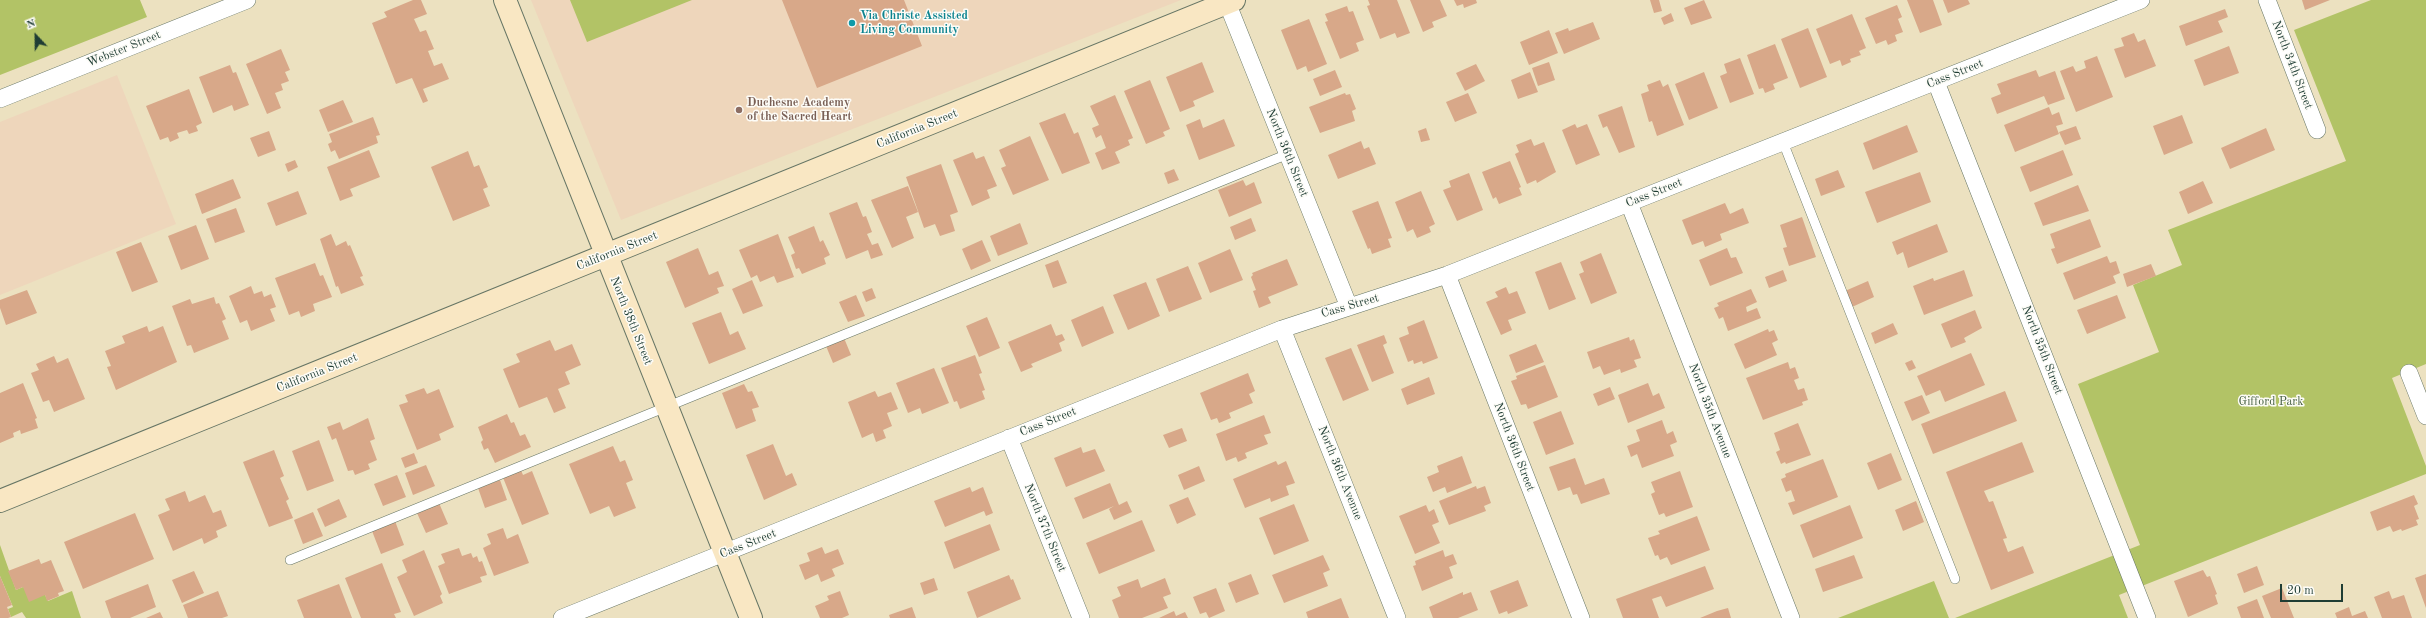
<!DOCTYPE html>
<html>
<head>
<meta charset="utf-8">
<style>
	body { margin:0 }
	#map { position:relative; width:2426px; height:618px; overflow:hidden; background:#ece1c0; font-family:"Old Standard TT",serif }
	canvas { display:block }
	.north { position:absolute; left:16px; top:16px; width:40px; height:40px; -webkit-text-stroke:3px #fdfcf7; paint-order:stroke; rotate:338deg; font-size:11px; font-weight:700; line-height:16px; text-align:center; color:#1f3d34 }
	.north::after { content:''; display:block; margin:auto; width:14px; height:18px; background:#1f3d34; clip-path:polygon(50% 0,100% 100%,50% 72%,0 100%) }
	.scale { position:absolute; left:2280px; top:584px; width:63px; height:18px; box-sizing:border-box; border:2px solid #1f3d34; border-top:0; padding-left:5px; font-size:12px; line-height:14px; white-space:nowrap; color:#1f3d34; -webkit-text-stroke:3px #fdfcf7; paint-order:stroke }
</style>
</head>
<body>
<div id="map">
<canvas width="2426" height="618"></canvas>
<div class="north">N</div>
<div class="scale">20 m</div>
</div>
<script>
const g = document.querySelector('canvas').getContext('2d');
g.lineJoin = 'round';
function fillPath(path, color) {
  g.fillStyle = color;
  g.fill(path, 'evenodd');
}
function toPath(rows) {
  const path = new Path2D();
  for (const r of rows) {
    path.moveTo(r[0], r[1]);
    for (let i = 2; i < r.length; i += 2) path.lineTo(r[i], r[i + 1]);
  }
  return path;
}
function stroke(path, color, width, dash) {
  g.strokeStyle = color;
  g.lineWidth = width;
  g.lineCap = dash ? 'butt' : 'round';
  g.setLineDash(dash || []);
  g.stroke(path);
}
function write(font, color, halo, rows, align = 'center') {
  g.font = font + ' "Old Standard TT",serif';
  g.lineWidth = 3;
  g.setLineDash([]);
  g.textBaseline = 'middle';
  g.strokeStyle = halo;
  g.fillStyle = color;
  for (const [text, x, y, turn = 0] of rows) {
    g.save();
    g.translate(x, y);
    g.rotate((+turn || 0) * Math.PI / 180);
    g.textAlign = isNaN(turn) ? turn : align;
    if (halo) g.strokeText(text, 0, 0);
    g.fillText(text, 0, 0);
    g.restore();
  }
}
const built = toPath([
	[531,0,1181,0,621,220],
	[117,75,176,224,0,295,0,122]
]);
const green = toPath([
	[0,0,140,0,147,17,0,75],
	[570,0,692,0,587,42],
	[2371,0,2426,0,2426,364,2392,378,2426,466,2426,474,2119,595,2128,618,1955,618,2140,545,2078,384,2159,352,2133,285,2182,265,2168,230,2346,161,2294,30],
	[0,545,16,590,23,587,45,595,48,601,72,591,81,618,26,618,22,612,11,617,8,609,13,607,0,576],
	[1934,581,1949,618,1838,618]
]);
const building = toPath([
	[413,0,421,0,427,14,414,19,420,32,426,30,434,49,428,51,434,66,442,63,449,79,423,89,428,101,423,103,412,78,396,84,372,23,387,17,384,12],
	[782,0,904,0,922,46,817,88],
	[1368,0,1397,0,1410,33,1397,38,1395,33,1380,39,1367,6,1370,5],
	[1410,0,1440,0,1447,16,1432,22,1434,27,1423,32],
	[1454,0,1476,0,1477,3,1464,8,1463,4,1457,6],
	[1650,0,1659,0,1662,11,1654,13],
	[1704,0,1712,18,1691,25,1684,8],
	[1907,0,1933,0,1942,25,1920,33],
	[1943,0,1968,0,1970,4,1948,13],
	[2302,0,2330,0,2305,10],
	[1897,5,1902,17,1898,19,1903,32,1895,35,1897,41,1888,45,1886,40,1876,44,1865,18],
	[1347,6,1349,12,1353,11,1364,40,1356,43,1359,51,1340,59,1325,22,1328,21,1325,14],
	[2225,9,2228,17,2218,21,2223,32,2186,46,2179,26],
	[1671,13,1674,21,1664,25,1661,18],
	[1852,14,1866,48,1859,51,1861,55,1850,59,1851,62,1842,66,1840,60,1830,64,1816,29],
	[1309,19,1327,64,1308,72,1306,66,1297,70,1281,30],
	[1593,22,1600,39,1564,54,1555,33,1568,28,1569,31],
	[1808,28,1827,77,1800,88,1781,39],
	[1549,30,1558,53,1529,65,1520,42],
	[2134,33,2138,42,2145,39,2156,66,2125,78,2114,49,2124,46,2121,38],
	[1775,44,1788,78,1773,84,1775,89,1765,93,1763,88,1759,89,1747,55],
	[2229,46,2239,73,2204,86,2194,60],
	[281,49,290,70,285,72,289,81,281,84,283,90,275,93,281,108,267,114,246,64],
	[2097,56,2113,97,2076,112,2060,71,2073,66,2076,72,2086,68,2084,61],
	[1740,58,1754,94,1730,103,1720,76,1727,73,1724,64],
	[1202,62,1214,92,1193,101,1195,106,1180,112,1166,77],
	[1549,62,1555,80,1538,86,1532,68],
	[1476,64,1485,81,1465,91,1456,73],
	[230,65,233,73,236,72,249,105,234,111,232,105,213,113,199,77],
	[1335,70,1342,87,1320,96,1313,79],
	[2036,70,2039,77,2055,71,2065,99,2048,105,2044,96,1997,114,1991,98,2001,94,1997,84],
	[1530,72,1538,92,1518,99,1511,80],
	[1704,72,1718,108,1689,120,1675,84],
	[1150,80,1170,129,1163,132,1165,136,1146,144,1124,91],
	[1660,80,1663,87,1668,84,1684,125,1657,136,1652,121,1649,122,1641,94,1649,91,1647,85],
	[189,89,202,123,196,126,198,131,189,134,187,130,177,133,179,138,170,142,168,137,160,140,146,106],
	[1345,93,1346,95,1350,94,1356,109,1352,111,1355,121,1320,133,1309,107],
	[1468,93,1477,113,1455,122,1446,102],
	[1115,95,1133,138,1128,140,1130,145,1115,152,1120,163,1102,170,1095,153,1106,148,1101,135,1096,138,1092,128,1099,125,1090,106],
	[343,100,353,122,328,132,319,110],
	[1622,106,1635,147,1619,153,1607,126,1603,128,1598,115],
	[2049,107,2052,115,2059,112,2063,124,2056,126,2059,134,2015,152,2004,125],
	[1065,113,1074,134,1078,132,1090,163,1062,174,1039,123],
	[2182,115,2193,143,2164,155,2153,126],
	[373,117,380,135,376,136,378,143,339,159,335,150,331,152,328,144,332,142,329,134],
	[1200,119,1203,128,1224,119,1235,146,1199,160,1186,125],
	[1575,124,1577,128,1587,124,1600,155,1576,165,1562,130],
	[1907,125,1918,152,1873,170,1863,143],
	[2076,126,2081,139,2065,145,2059,132],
	[1426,128,1430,140,1421,142,1418,131],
	[2266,128,2275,150,2230,169,2221,148],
	[269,131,276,150,258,157,250,138],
	[1030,136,1049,180,1013,195,1001,168,1006,166,999,150],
	[1531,139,1534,146,1544,142,1556,172,1537,183,1536,180,1527,184,1515,154,1519,152,1516,145],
	[1361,141,1364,149,1369,147,1376,164,1338,179,1328,155],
	[369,150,380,177,350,189,353,196,340,201,327,167],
	[2063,150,2073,175,2030,192,2020,167],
	[468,151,474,167,479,165,488,187,483,189,490,206,453,221,431,167],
	[973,152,976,159,984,156,997,186,987,190,990,198,972,206,953,160],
	[295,160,298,167,288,172,285,164],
	[1510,161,1521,187,1519,188,1522,195,1499,204,1496,197,1493,199,1482,172],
	[941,164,958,212,950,215,955,231,940,236,935,224,924,228,906,177],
	[1174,169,1179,180,1168,184,1164,173],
	[1838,170,1845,187,1821,196,1815,179],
	[1920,172,1931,202,1877,223,1865,192],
	[1469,173,1483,210,1457,221,1443,190,1451,187,1449,181],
	[233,179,241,198,202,214,195,194],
	[1243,180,1246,186,1254,182,1262,203,1229,217,1218,190],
	[2203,181,2213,203,2188,214,2179,192],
	[2078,185,2089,211,2043,226,2034,203],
	[908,186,918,212,906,217,914,238,892,248,871,200],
	[298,191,307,214,276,226,267,203],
	[1421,191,1435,224,1429,227,1431,232,1417,238,1413,229,1407,232,1395,202],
	[1378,201,1392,238,1388,239,1391,247,1372,254,1370,248,1368,249,1352,211],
	[857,202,863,217,866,216,872,232,867,234,872,245,878,243,883,255,871,259,868,250,846,259,829,213],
	[1725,203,1730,214,1743,208,1749,223,1720,234,1722,240,1705,247,1703,241,1692,245,1682,220],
	[236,208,245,232,215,243,206,219],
	[1802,217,1816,257,1789,266,1783,248,1787,247,1780,225],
	[1251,218,1256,231,1235,240,1230,227],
	[2090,219,2101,247,2057,264,2051,249,2055,248,2050,234],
	[1020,223,1028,244,998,256,990,236],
	[1937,224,1948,252,1908,268,1903,252,1897,255,1892,242],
	[196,225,209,259,181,270,168,236],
	[814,226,820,242,823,240,830,255,824,258,826,264,802,274,799,268,796,269,791,255,795,253,788,237],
	[331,234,336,246,346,241,348,246,350,245,363,276,360,277,364,285,341,294,338,286,336,287,320,239],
	[778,234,794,277,777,283,774,276,760,282,757,275,751,278,739,250],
	[982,240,991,261,971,270,962,249],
	[141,242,158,282,132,292,116,252],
	[698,248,709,275,718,271,724,286,717,288,719,293,685,308,666,262],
	[1727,248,1731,258,1736,257,1743,273,1710,286,1699,260],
	[1230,249,1243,280,1210,293,1198,263],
	[1601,253,1617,293,1591,304,1579,274,1584,272,1580,262],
	[2107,256,2110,263,2116,261,2120,273,2113,276,2116,283,2074,300,2063,273],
	[1287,259,1298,285,1268,297,1271,303,1259,308,1253,291,1256,290,1251,277,1253,275,1252,273],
	[1058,260,1067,283,1053,288,1045,265],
	[1561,262,1576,299,1549,310,1535,272],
	[315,263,320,276,323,275,332,297,313,304,315,311,301,317,299,311,289,315,275,278],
	[2151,264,2156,276,2127,287,2123,274],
	[1188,266,1202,299,1169,312,1156,279],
	[1783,270,1787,281,1769,288,1765,277],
	[1964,270,1973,296,1924,315,1913,286,1933,278,1934,281],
	[752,280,763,306,743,314,732,289],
	[1868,281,1874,297,1852,307,1845,291],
	[1146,282,1160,316,1128,330,1113,295],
	[251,286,254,294,262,291,264,297,271,294,276,307,270,309,275,321,251,331,247,320,240,323,229,296],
	[1506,287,1509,294,1517,291,1526,313,1508,320,1512,330,1501,335,1486,302,1498,297,1495,292],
	[872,288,876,298,866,302,862,292],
	[1751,289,1757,302,1746,307,1747,312,1757,308,1761,318,1728,331,1723,317,1719,319,1714,308,1719,306,1717,303],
	[27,290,37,313,6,325,0,308,0,300],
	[856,295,865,316,848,322,839,302],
	[2117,295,2126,318,2087,334,2077,310],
	[214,297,216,304,219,303,226,319,222,321,229,339,194,353,191,345,187,346,172,306,190,299,192,304],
	[1103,306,1114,333,1082,347,1071,320],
	[1975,310,1982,328,1964,338,1966,342,1951,348,1941,324],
	[721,312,730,335,738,331,746,349,709,364,692,323],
	[987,317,1000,348,979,357,966,326],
	[1424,320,1438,358,1423,364,1422,361,1414,364,1413,360,1408,362,1399,338,1409,334,1407,327],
	[1893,323,1898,334,1875,344,1871,333],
	[1051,324,1056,336,1062,334,1065,340,1059,343,1062,351,1031,364,1033,367,1021,372,1008,342],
	[147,326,149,332,163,326,177,362,116,390,107,367,111,366,105,351,125,343,122,336],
	[1768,329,1769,332,1774,330,1778,340,1772,343,1777,355,1745,369,1734,344],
	[1384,335,1387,343,1383,345,1394,373,1372,382,1357,345],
	[1629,337,1630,341,1634,339,1641,358,1634,360,1637,367,1621,373,1620,369,1604,375,1600,366,1593,369,1587,352],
	[844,338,851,355,833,363,826,346],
	[550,340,555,351,572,344,581,365,565,372,570,384,558,389,566,408,554,413,547,397,519,408,503,369,520,362,516,354],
	[1536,344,1544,362,1516,373,1509,355],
	[1351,348,1369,390,1343,401,1325,358],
	[1971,353,1985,385,1945,402,1940,390,1926,396,1917,376],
	[975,355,982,373,979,374,985,390,982,391,985,399,960,409,957,401,954,402,941,368],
	[54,356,57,363,68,358,85,399,54,412,49,400,43,402,31,373,39,370,36,364],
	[1912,360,1916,368,1909,371,1905,363],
	[1788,362,1790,369,1795,367,1799,378,1794,380,1798,390,1804,388,1808,400,1802,402,1803,405,1763,420,1746,378],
	[1545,365,1558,397,1528,409,1526,404,1521,405,1511,381,1517,379,1516,376],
	[934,368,949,403,922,414,920,408,908,413,896,383],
	[1248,373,1255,391,1249,394,1253,403,1229,413,1231,418,1219,423,1217,418,1211,420,1200,393],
	[1429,377,1435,394,1407,405,1401,389],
	[23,383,37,418,35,419,38,428,21,434,20,430,13,433,14,437,0,443,0,393],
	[1648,383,1653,396,1659,393,1665,408,1628,423,1618,395],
	[744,384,748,392,752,391,759,407,752,409,756,421,736,429,722,393],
	[1610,387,1615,399,1598,406,1593,394],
	[424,388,427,394,439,389,454,427,439,434,441,440,417,450,399,405,408,402,405,395],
	[875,391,878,397,891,392,898,409,887,413,892,426,883,430,886,438,876,442,873,433,862,438,848,402],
	[2005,391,2017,421,1933,454,1921,424],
	[1922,395,1930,413,1912,421,1904,402],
	[1561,411,1574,444,1546,455,1533,422],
	[507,414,511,423,514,422,520,436,525,434,531,447,495,463,488,448,484,450,481,442,483,440,478,427],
	[1264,415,1271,433,1264,435,1268,444,1245,453,1247,458,1238,462,1236,457,1226,461,1216,434],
	[368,418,375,439,370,441,377,460,368,464,370,469,355,475,353,470,348,471,336,438,332,440,327,427,340,422,343,430],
	[1662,420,1667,434,1673,431,1677,442,1670,445,1674,456,1642,468,1637,454,1631,457,1627,446,1640,441,1636,430],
	[1798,423,1811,455,1786,464,1785,462,1781,464,1776,452,1780,450,1774,433],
	[1182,428,1187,441,1169,448,1163,435],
	[319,440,334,481,307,491,292,451],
	[2022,442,2034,472,1984,491,1989,502,1993,501,2007,538,2003,539,2008,552,2023,546,2034,573,1991,590,1946,472],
	[773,444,786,476,792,473,797,485,764,500,746,455],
	[613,446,620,462,625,460,633,480,626,483,636,508,614,517,609,506,590,514,569,464],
	[1081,447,1083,453,1095,449,1105,471,1066,487,1054,458],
	[274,450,284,476,280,478,289,499,286,501,293,518,269,527,243,462],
	[414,453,418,463,405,468,401,458],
	[1891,453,1902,480,1878,490,1867,463],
	[1462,456,1472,483,1447,493,1445,487,1433,492,1427,477,1439,472,1437,466],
	[1575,458,1585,485,1604,478,1610,494,1581,504,1577,494,1573,495,1570,487,1558,491,1549,467],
	[1823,459,1838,497,1793,515,1788,503,1795,501,1791,490,1786,492,1781,479,1786,477,1785,474],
	[1276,461,1278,465,1286,461,1295,483,1286,486,1289,495,1271,502,1270,498,1245,508,1233,479],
	[426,465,435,486,413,495,405,473],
	[1199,466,1205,481,1184,490,1178,475],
	[520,468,523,475,532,471,549,514,522,525,502,475],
	[1680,471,1693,507,1666,517,1664,513,1659,515,1651,494,1655,492,1651,482],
	[397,475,406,497,383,506,374,484],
	[500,480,507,500,485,508,478,488],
	[1110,483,1119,505,1127,501,1132,512,1114,520,1109,509,1114,506,1083,519,1074,498],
	[1476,486,1477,489,1485,486,1491,503,1484,506,1486,511,1449,525,1439,501],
	[970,487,972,492,983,487,993,513,986,516,984,511,945,527,934,501],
	[185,491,189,502,205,495,213,513,221,510,227,526,216,531,218,537,204,544,202,538,173,551,158,515,170,510,165,499],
	[2414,495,2418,504,2414,506,2419,519,2416,520,2418,525,2402,531,2401,529,2393,532,2390,526,2377,531,2370,512],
	[1188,497,1196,515,1177,524,1169,505],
	[339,499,347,517,325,527,317,509],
	[1916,501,1924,522,1903,531,1895,510],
	[439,503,448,524,426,533,417,513],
	[1294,504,1309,541,1274,555,1259,518],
	[1426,505,1429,512,1434,509,1439,522,1432,525,1440,543,1415,554,1399,516],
	[1850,505,1863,538,1813,558,1800,525],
	[313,512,323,536,303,544,294,520],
	[135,513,154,559,83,589,64,542],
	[1697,516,1710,550,1671,565,1667,557,1660,560,1658,555,1655,556,1648,538,1660,534,1658,531],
	[1142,520,1155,551,1099,574,1086,543],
	[395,521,404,545,381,554,372,531],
	[990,524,1000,550,954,569,944,542],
	[503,528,507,539,518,534,529,563,494,576,483,548,491,544,487,534],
	[822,547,825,554,838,549,844,564,832,569,835,576,821,582,818,574,805,580,799,565,810,561,807,553],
	[459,548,462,556,471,553,473,558,477,556,479,562,482,561,487,575,480,577,482,582,449,594,438,566,445,563,441,554],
	[424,550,442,594,440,596,443,603,414,616,397,577,407,572,402,560],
	[1443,550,1445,557,1453,554,1457,564,1449,567,1453,578,1422,591,1413,566,1416,565,1415,561],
	[1323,555,1330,570,1323,573,1328,586,1284,603,1272,575],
	[1854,555,1863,578,1823,592,1815,569],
	[39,559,41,564,51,560,64,591,58,593,59,596,47,601,45,595,29,602,23,587,16,590,8,571],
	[382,563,401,612,394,614,396,618,361,618,345,578],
	[1705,566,1714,589,1666,607,1661,596,1652,599,1659,618,1623,618,1616,599],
	[2257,566,2264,585,2244,593,2237,574],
	[2203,570,2207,577,2210,576,2217,594,2215,595,2218,604,2188,617,2174,581],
	[194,571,204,593,182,603,172,580],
	[1251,574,1259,594,1236,603,1228,583],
	[2426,574,2426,608,2415,578],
	[1009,575,1011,580,1013,579,1021,599,977,618,967,592],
	[0,576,12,605,7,607,11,617,8,618,0,618],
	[934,578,938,590,924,595,920,583],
	[1165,578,1171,594,1163,597,1168,608,1142,618,1119,618,1112,600,1121,596,1117,587,1138,579,1141,588],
	[1518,580,1528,606,1508,614,1507,611,1499,614,1490,591],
	[148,584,156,607,130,618,111,618,105,601],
	[339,584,352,618,304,618,297,600],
	[1216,588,1225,611,1209,618,1206,612,1200,614,1193,597],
	[2282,588,2294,618,2271,618,2262,596],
	[218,591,228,616,222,618,188,618,183,605],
	[840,591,849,615,842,618,820,618,815,606,829,600,827,596],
	[2389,591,2392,599,2404,595,2412,618,2382,618,2374,597],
	[1463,592,1463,595,1471,592,1478,610,1458,618,1433,618,1429,607],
	[1341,598,1349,618,1308,618,1306,612],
	[2257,599,2264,618,2241,618,2237,607],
	[912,607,916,618,890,618,889,615],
	[2349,607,2352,616,2365,611,2368,618,2337,618,2335,613],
	[1728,608,1731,618,1700,618,1717,611],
	[1174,611,1176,616,1185,612,1188,618,1159,618],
	[160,612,163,618,146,618]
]);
const lane = toPath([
	[1783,142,1955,579],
	[290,560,1288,154]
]);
const street = toPath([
	[1226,0,1349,307],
	[2267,0,2317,130],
	[1936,82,2147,618],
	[0,99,247,0],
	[1629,203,1791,618],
	[1447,275,1581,618],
	[1282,329,1397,618],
	[2409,373,2426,416],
	[1009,438,1081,618],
	[562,618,1282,329,1447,275,2141,0]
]);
const secondary = toPath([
	[505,0,751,618],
	[0,501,1234,0]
]);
const markers = [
	[852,23,4,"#0f9aa8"],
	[739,110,4,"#8d6e63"]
];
const cultureNames = [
	["Via Christe Assisted",860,16],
	["Living Community",860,30]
];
const streetNames = [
	["Webster Street",124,49,-22],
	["North 34th Street",2292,65,69],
	["Cass Street",1955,74,-22],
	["California Street",917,129,-22],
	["North 36th Street",1287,153,68],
	["Cass Street",1654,193,-22],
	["California Street",617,251,-22],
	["Cass Street",1350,306,-16],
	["North 38th Street",631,321,68],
	["North 35th Street",2042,350,69],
	["California Street",317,373,-22],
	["North 35th Avenue",1710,411,69],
	["Cass Street",1048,422,-22],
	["North 36th Street",1514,447,69],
	["North 36th Avenue",1340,473,68],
	["North 37th Street",1045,528,68],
	["Cass Street",748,544,-22]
];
const educationNames = [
	["Duchesne Academy",747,103],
	["of the Sacred Heart",747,117]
];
const parkNames = [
	["Gifford Park",2271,402]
];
fillPath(built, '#eed6bb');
fillPath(green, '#b2c366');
fillPath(building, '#d8a889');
stroke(lane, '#677665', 10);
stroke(street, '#677665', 18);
stroke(secondary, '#677665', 24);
stroke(lane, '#fff', 9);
stroke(street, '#fff', 17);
stroke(secondary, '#f9e7c3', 22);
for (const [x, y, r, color] of markers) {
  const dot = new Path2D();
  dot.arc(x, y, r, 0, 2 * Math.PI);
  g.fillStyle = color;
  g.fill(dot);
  stroke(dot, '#fdfcf7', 1.5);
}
write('bold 12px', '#0d838f', '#fdfcf7', cultureNames, 'left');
write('12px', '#1f3d34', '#fdfcf7', streetNames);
write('bold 12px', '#785e54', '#fdfcf7', educationNames, 'left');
write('12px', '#445e40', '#fdfcf7', parkNames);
</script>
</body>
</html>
